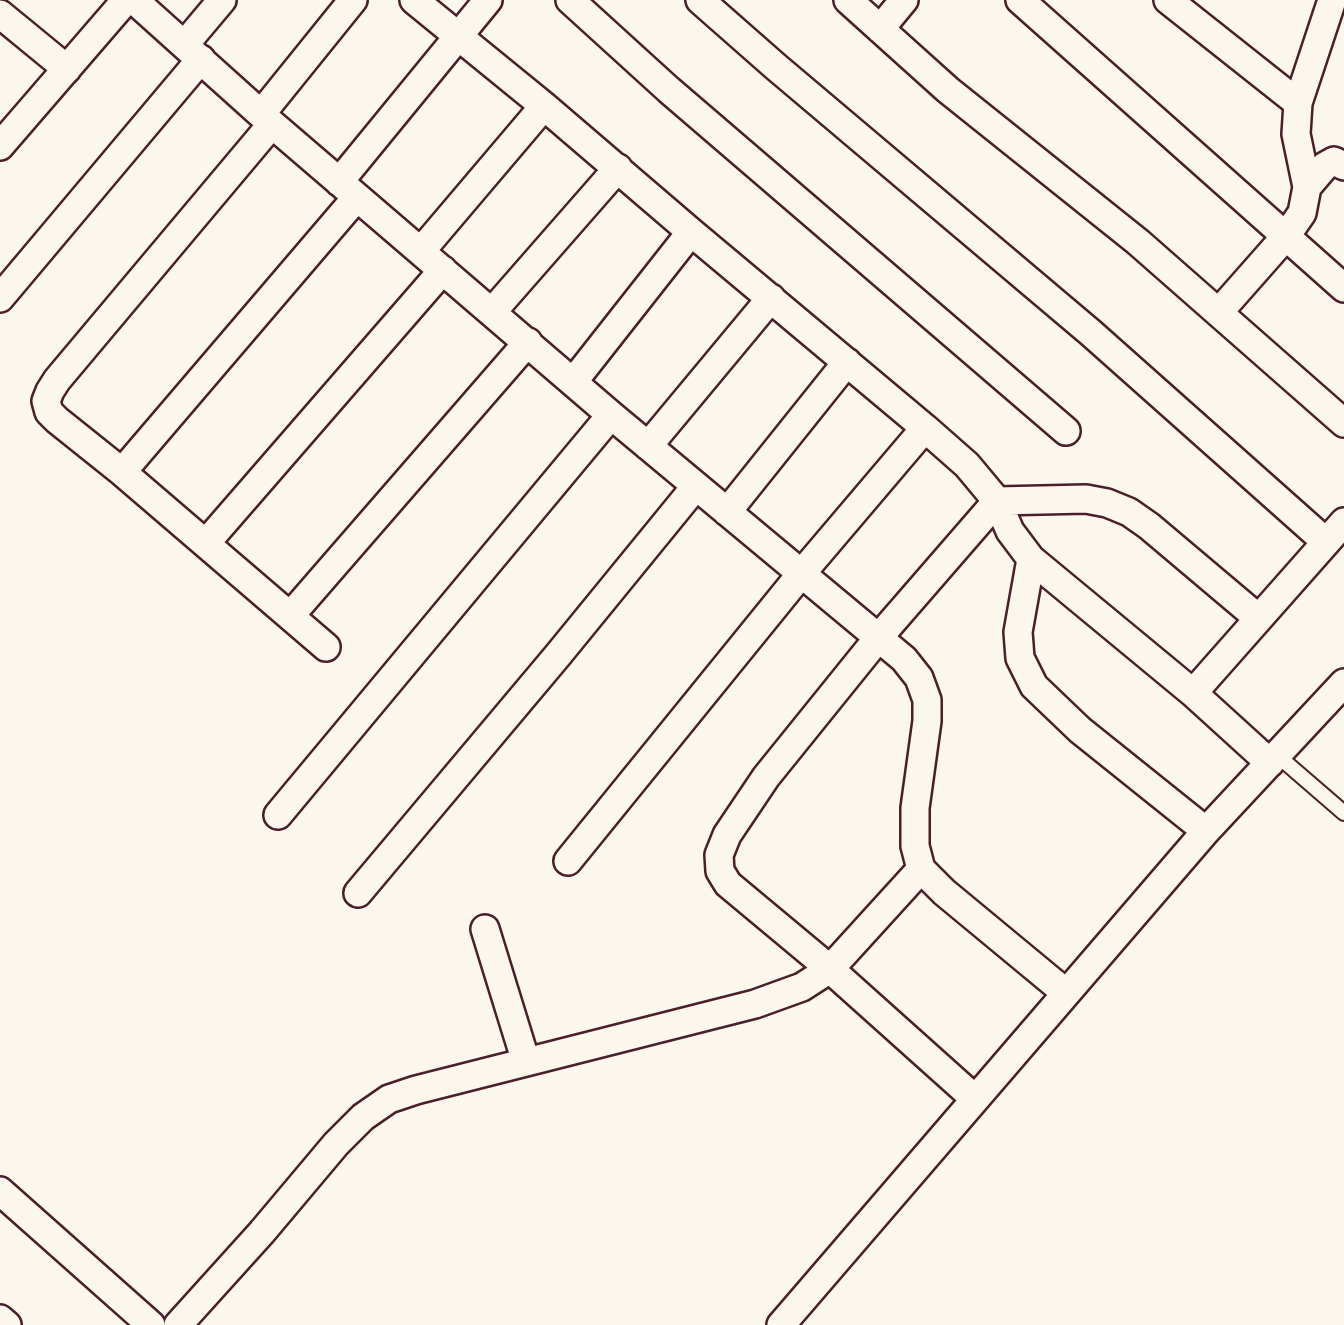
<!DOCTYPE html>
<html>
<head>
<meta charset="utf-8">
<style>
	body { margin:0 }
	canvas { display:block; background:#fbf7ec }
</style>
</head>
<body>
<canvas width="1344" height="1325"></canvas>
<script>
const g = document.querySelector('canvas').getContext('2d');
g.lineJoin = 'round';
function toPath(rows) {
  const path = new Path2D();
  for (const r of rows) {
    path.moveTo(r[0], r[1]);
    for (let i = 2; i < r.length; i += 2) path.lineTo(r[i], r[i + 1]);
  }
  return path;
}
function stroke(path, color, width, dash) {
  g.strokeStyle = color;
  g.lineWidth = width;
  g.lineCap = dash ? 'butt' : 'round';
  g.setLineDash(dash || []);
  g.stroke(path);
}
const service = toPath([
	[1277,755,1344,813]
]);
const minor = toPath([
	[134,0,272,124,611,415,904,659,919,678,927,700,927,721,915,808,915,846,921,869,944,892,1066,993],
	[414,0,544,106,691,232,925,428,967,465,997,501,1010,531,1031,559,1193,693,1270,763],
	[570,0,669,90,1066,431],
	[700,0,775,66,1091,333,1326,542],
	[848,0,948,90,1138,242,1344,423],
	[1020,0,1344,288],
	[1168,0,1298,103],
	[0,14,67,69],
	[880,29,904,0],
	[185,44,222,0],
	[261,114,353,0],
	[272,124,57,380,50,391,46,401,49,412,57,420,122,472,326,647],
	[0,146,126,0],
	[339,182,488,0],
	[1307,187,1325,166,1334,161,1344,166],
	[421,251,544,106],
	[0,298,201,59],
	[492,312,618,168],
	[1219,312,1286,236,1302,213,1307,187,1296,134,1298,103,1332,0],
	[573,382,691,232],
	[648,446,771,298],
	[122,472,357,197],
	[727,512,847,362],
	[206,543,443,270],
	[1031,559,1018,632,1020,658,1034,686,1080,730,1206,831],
	[290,616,528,342],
	[1193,693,1344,522],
	[278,815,611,415],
	[568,861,801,574,925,428],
	[358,893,558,655,696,486],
	[485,929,526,1062],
	[974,1098,830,969,728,884,720,871,719,855,727,835,766,777,879,637,997,501,1086,499,1107,503,1129,512,1149,526,1258,618],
	[0,1191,151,1325],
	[0,1319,7,1325],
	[178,1325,262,1232,336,1144,363,1117,389,1099,416,1090,755,1004,802,987,830,969,921,869],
	[781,1325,1206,831,1344,683]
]);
stroke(service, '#4a1f2b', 18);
stroke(minor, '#4a1f2b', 32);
stroke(service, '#fbf7ec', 14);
stroke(minor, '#fbf7ec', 27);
</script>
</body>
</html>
